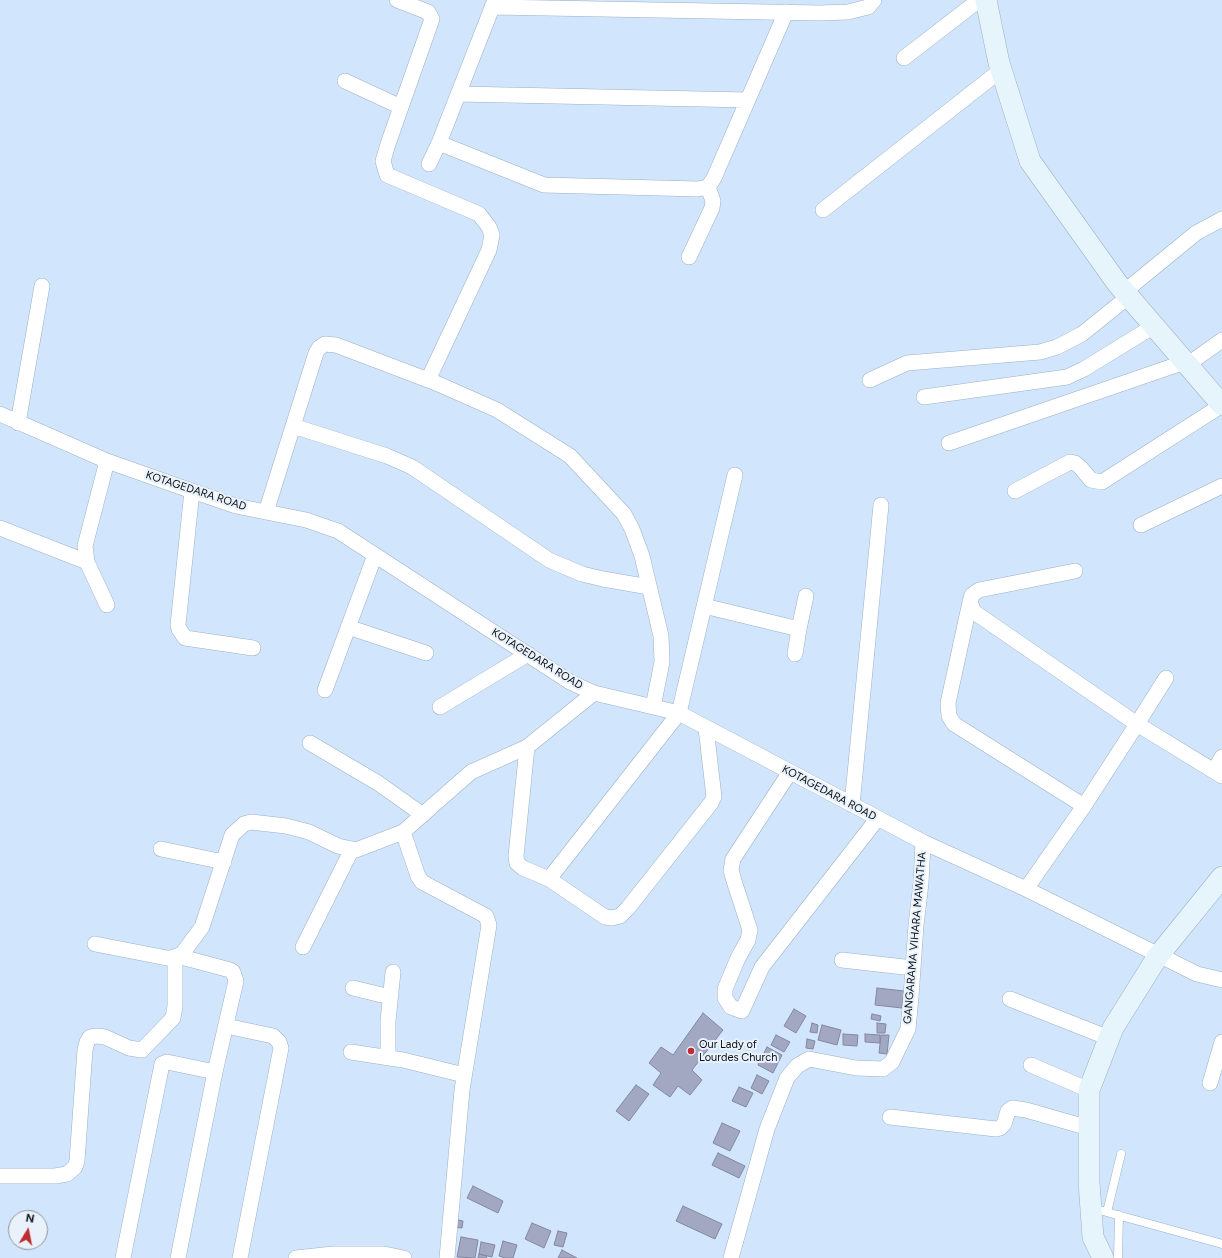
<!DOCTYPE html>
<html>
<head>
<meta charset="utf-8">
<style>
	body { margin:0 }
	#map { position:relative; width:1222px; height:1258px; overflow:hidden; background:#d1e5fc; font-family:Figtree,sans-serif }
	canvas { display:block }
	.north { position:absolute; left:8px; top:1210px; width:40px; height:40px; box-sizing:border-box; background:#e9f1fa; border:1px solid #8f969e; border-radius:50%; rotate:10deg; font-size:11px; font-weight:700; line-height:16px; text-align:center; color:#070e15 }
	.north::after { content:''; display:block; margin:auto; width:14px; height:18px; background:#bd2d32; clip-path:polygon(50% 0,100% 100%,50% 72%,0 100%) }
</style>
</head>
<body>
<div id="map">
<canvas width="1222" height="1258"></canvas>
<div class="north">N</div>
</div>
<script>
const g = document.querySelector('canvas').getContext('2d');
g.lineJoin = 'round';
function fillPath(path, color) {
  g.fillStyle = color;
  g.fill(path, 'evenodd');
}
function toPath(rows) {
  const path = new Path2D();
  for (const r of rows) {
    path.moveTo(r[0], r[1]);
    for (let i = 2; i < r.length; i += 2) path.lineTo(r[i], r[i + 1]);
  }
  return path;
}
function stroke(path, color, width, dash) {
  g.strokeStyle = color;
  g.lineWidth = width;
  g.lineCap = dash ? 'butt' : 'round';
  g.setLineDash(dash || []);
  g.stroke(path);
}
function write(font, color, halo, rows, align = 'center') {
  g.font = font + ' Figtree,sans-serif';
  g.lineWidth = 4;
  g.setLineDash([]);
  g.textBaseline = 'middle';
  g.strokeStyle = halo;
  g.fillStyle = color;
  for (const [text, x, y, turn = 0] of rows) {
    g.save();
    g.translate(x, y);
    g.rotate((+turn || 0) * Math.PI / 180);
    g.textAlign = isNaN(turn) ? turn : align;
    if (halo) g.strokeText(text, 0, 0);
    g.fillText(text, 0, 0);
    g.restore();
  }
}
const building = toPath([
	[877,988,904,991,902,1008,875,1005,877,988],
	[794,1009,806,1016,796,1033,784,1026,794,1009],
	[703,1013,723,1030,692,1070,702,1080,690,1095,678,1086,670,1097,653,1085,661,1073,649,1063,661,1047,673,1055,703,1013],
	[872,1014,881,1016,880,1021,871,1019,872,1014],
	[812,1023,818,1025,817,1033,810,1032,812,1023],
	[877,1023,886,1024,885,1033,877,1033,877,1023],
	[822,1025,841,1030,837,1045,818,1040,822,1025],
	[843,1034,858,1035,857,1046,843,1045,843,1034],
	[865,1034,880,1035,880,1043,865,1042,865,1034],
	[776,1035,790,1042,784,1052,771,1045,776,1035],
	[881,1035,889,1035,887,1054,879,1053,881,1035],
	[807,1039,815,1041,813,1049,806,1048,807,1039],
	[767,1047,782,1055,773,1073,758,1065,767,1047],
	[757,1075,769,1081,762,1094,751,1088,757,1075],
	[636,1085,649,1094,629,1121,616,1111,636,1085],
	[739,1087,753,1093,746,1107,732,1101,739,1087],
	[722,1123,740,1131,730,1151,713,1143,722,1123],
	[718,1153,745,1166,739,1178,712,1165,718,1153],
	[473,1186,503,1201,498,1213,467,1198,473,1186],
	[683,1206,722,1224,715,1239,676,1221,683,1206],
	[453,1219,463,1221,462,1228,452,1227,453,1219],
	[532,1223,551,1231,544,1248,525,1239,532,1223],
	[558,1231,567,1233,563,1247,554,1245,558,1231],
	[461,1237,478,1240,475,1258,457,1257,461,1237],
	[503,1241,517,1245,513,1258,505,1258,499,1256,503,1241],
	[481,1242,495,1245,492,1257,479,1254,481,1242],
	[562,1250,577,1258,558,1258,562,1250],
	[479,1254,487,1256,486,1258,478,1258,479,1254]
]);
const lane = toPath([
	[1092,1208,1222,1244],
	[1107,1212,1121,1154],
	[1118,1258,1119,1215]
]);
const street = toPath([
	[397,0,428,12,432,19,388,144,383,161,387,175,479,214,489,227,492,235,489,250,428,380],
	[492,7,820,13,848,12,868,7,874,0],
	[904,58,979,0],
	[345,81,401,107],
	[459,94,748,100],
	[439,143,544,185,698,189,708,187,714,178,786,12],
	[429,164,439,143,495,0],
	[823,210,1001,70],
	[689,257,712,208,713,201,708,187],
	[1124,292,1196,233,1222,219],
	[1187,365,1222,340],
	[870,380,907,363,1040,352,1057,347,1082,334,1128,297],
	[924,397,1067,377,1084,369,1154,326],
	[0,414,107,461,192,491,236,506,306,520,338,531,570,682,594,693,679,713,923,842,1026,889,1197,974,1222,980],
	[18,423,42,286],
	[293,426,387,456,412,467,549,560,582,574,603,579,649,587],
	[949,443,1185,362],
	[192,491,178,625,179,629,185,638,253,648],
	[1015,491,1070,462,1075,463,1080,467,1091,480,1102,482,1222,405],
	[266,512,316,353,319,348,325,344,336,345,436,383,497,410,570,456,624,514,632,529,642,556,661,636,662,662,653,707],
	[1141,525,1222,486],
	[0,528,87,562],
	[1075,571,979,590,972,595,970,602,974,612,1137,724,1166,678],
	[970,602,948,703,949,716,954,724,1084,806],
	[107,605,87,562,85,546,107,461],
	[704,606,799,629,806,596],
	[348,627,426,653],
	[795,654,799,629],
	[325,690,375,555],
	[440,707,528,654],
	[310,743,378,783,423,815],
	[527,747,516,856,517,863,523,868,549,879,605,917,612,918,620,916,628,908,711,803,714,797,706,728],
	[1214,771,1222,757],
	[790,772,733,859,731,870,734,881,750,930,748,940,738,958,725,989,725,998,731,1007,742,1011,762,967,878,818],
	[852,805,881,505],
	[403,832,418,876,422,882,486,916,489,925,462,1090,447,1258],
	[161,849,224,862],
	[549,879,679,713,735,475],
	[1026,889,1084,806,1137,724,1222,776],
	[95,944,167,958,171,958,182,954],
	[303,947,352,849],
	[842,960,913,968],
	[353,988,390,997],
	[1010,999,1109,1038],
	[226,1026,273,1036,279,1042,281,1048,240,1258],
	[351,1052,403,1060,464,1075],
	[388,1057,388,1021,393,972],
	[1031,1065,1089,1090],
	[1210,1083,1222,1042],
	[890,1117,996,1129,1000,1128,1004,1124,1008,1111,1012,1108,1026,1110,1089,1128],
	[0,1176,55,1176,67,1174,75,1167,77,1161,85,1050,87,1042,90,1037,97,1036,105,1037,129,1048,142,1050,173,1018,175,1006,175,957],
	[123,1258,162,1064,167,1062,215,1072],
	[178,1258,215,1072,236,981,233,972,230,970,185,958,182,954,202,927,232,835,244,824,251,822,286,826,309,832,338,846,356,850,403,832,471,772,527,747,594,693],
	[296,1258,333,1254,384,1254,404,1258],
	[731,1258,767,1129,787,1078,797,1066,809,1059,856,1068,883,1069,892,1062,908,1029,911,997,916,925,921,883,923,842]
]);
const secondary = toPath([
	[986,0,999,63,1030,161,1117,283,1222,405],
	[1103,1258,1093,1237,1089,1182,1089,1090,1113,1028,1158,956,1222,877]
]);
const markers = [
	[691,1051,4,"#bd2d32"]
];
const streetNames = [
	["KOTAGEDARA ROAD",196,491,18],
	["KOTAGEDARA ROAD",537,659,32],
	["KOTAGEDARA ROAD",829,793,28],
	["GANGARAMA VIHARA MAWATHA",915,938,-85]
];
const poiNames = [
	["Our Lady of",699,1045],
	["Lourdes Church",699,1058]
];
fillPath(building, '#a3a8c2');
stroke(building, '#8388a1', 1);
stroke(lane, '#9cb0c6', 9);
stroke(street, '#9cb0c6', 16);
stroke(secondary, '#9cb0c6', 22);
stroke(lane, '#fff', 8);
stroke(street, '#fff', 15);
stroke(secondary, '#e6f5fb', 21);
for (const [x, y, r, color] of markers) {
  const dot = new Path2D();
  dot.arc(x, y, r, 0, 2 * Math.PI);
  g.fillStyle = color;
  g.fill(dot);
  stroke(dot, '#e9f1fa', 1.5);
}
write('11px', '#070e15', '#e9f1fa', streetNames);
write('11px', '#070e15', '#e9f1fa', poiNames, 'left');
</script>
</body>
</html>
